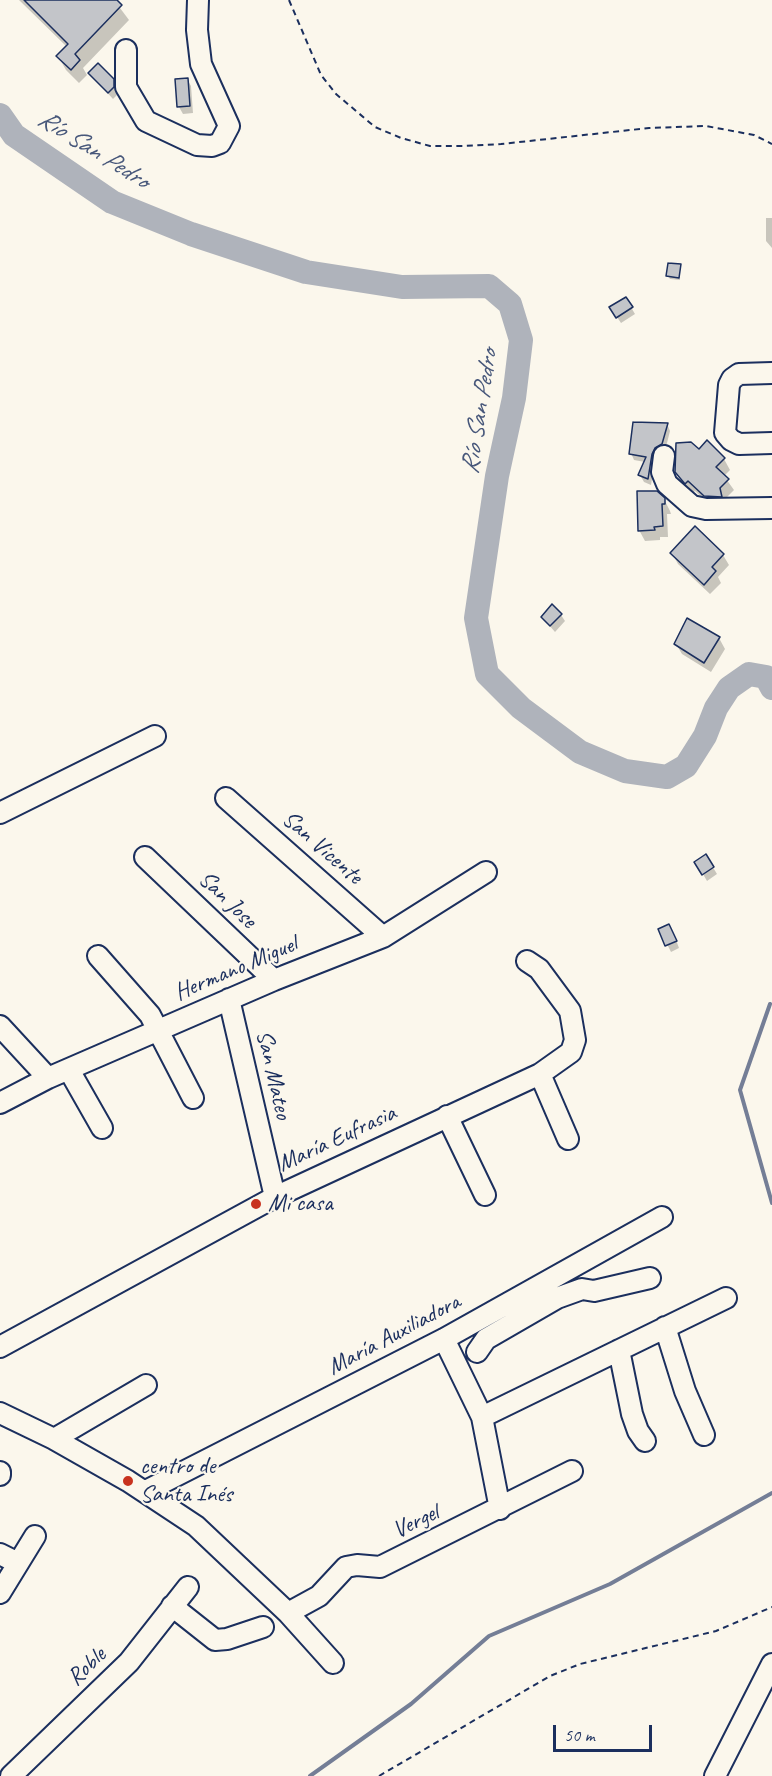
<!DOCTYPE html>
<html>
<head>
<meta charset="utf-8">
<style>
	body { margin:0 }
	#map { position:relative; width:772px; height:1776px; overflow:hidden; background:#fbf7ec; font-family:Caveat,sans-serif }
	canvas { display:block }
	.scale { position:absolute; left:553px; top:1725px; width:99px; height:27px; box-sizing:border-box; border:3px solid #1b2f5e; border-top:0; padding-left:8px; font-size:18px; line-height:21px; white-space:nowrap; color:#1b2f5e; -webkit-text-stroke:4px #fbf7ec; paint-order:stroke }
</style>
</head>
<body>
<div id="map">
<canvas width="772" height="1776"></canvas>
<div class="scale">50 m</div>
</div>
<script>
const g = document.querySelector('canvas').getContext('2d');
g.lineJoin = 'round';
function fillPath(path, color) {
  g.fillStyle = color;
  g.fill(path, 'evenodd');
}
function toPath(rows) {
  const path = new Path2D();
  for (const r of rows) {
    path.moveTo(r[0], r[1]);
    for (let i = 2; i < r.length; i += 2) path.lineTo(r[i], r[i + 1]);
  }
  return path;
}
function stroke(path, color, width, dash) {
  g.strokeStyle = color;
  g.lineWidth = width;
  g.lineCap = dash ? 'butt' : 'round';
  g.setLineDash(dash || []);
  g.stroke(path);
}
function write(font, color, halo, rows, align = 'center') {
  g.font = font + ' Caveat,sans-serif';
  g.lineWidth = 4.5;
  g.setLineDash([]);
  g.textBaseline = 'middle';
  g.strokeStyle = halo;
  g.fillStyle = color;
  for (const [text, x, y, turn = 0] of rows) {
    g.save();
    g.translate(x, y);
    g.rotate((+turn || 0) * Math.PI / 180);
    g.textAlign = isNaN(turn) ? turn : align;
    if (halo) g.strokeText(text, 0, 0);
    g.fillText(text, 0, 0);
    g.restore();
  }
}
const shadow = toPath([
	[19,0,114,0,129,20,83,68,87,75,79,83,66,70,58,56,67,47],
	[90,74,113,80,117,95,113,99],
	[187,79,191,86,193,113,183,114,179,107,177,80],
	[766,218,772,218,772,248,766,241],
	[680,266,680,280,670,279,668,276],
	[626,299,635,314,621,323,611,308],
	[667,424,670,431,665,451,655,461,651,485,644,482,640,475,645,462,634,460,631,453],
	[724,459,730,470,724,476,734,490,725,499,711,506,695,491,692,494,685,488,676,471],
	[664,499,670,511,671,514,667,514,668,537,660,537,660,540,645,541,639,530],
	[672,553,723,555,729,565,718,577,721,583,710,594,678,564],
	[561,615,565,621,555,632,542,617],
	[719,638,725,649,711,672,682,654,676,644],
	[706,856,717,874,707,881,696,862],
	[660,930,673,932,679,948,671,952]
]);
const stream = toPath([
	[770,1004,740,1090,772,1203],
	[310,1776,411,1704,489,1636,610,1584,772,1493]
]);
const river = toPath([
	[0,115,14,135,112,202,191,234,306,272,402,287,489,286,510,304,521,340,514,398,497,476,476,618,487,674,521,708,580,752,625,771,667,777,686,766,705,736,716,708,729,688,749,674,766,677,772,688]
]);
const building = toPath([
	[24,0,117,0,122,5,75,54,80,60,71,70,56,56,68,44,24,0],
	[98,63,114,79,114,87,108,93,88,73,98,63],
	[188,78,190,106,177,107,175,79,188,78],
	[668,263,681,264,679,278,666,276,668,263],
	[626,297,633,307,616,318,609,307,626,297],
	[633,422,668,423,662,444,655,448,652,454,648,479,638,475,646,457,629,454,633,422],
	[707,440,725,458,716,467,729,479,720,488,722,497,704,496,688,481,685,484,675,472,676,443,691,442,699,449,707,440],
	[637,491,657,491,665,498,665,504,662,504,663,526,654,527,655,530,638,531,637,491],
	[695,526,724,554,712,567,716,571,704,585,670,553,695,526],
	[552,604,562,614,550,626,541,617,552,604],
	[687,618,720,637,704,663,674,644,687,618],
	[706,854,714,867,702,875,694,862,706,854],
	[669,924,677,941,665,946,658,929,669,924]
]);
const path = toPath([
	[289,0,321,75,336,94,375,127,401,138,430,146,464,146,501,144,649,128,706,126,754,135,772,144],
	[379,1776,550,1676,580,1664,716,1631,772,1607]
]);
const minor = toPath([
	[126,50,126,87,146,121,197,145,212,146,220,143,229,126,201,64,197,30,198,0],
	[772,373,739,374,732,379,729,385,725,433,731,440,739,444,772,443],
	[664,456,662,472,667,484,692,506,706,509,772,508],
	[226,798,383,937],
	[0,813,155,736],
	[145,857,274,980],
	[98,956,150,1015,193,1098],
	[229,999,275,1197],
	[0,1026,48,1078],
	[69,1070,102,1128],
	[540,1074,568,1139],
	[0,1103,48,1078,274,980,383,937,486,872],
	[447,1116,485,1195],
	[665,1327,685,1391,704,1435],
	[444,1339,482,1417,500,1509],
	[0,1347,275,1197,540,1074,571,1052,575,1040,570,1011,539,969,527,961],
	[619,1350,632,1414,638,1431,645,1441],
	[477,1352,486,1339,557,1298,582,1289,594,1291,650,1278],
	[0,1413,54,1439,128,1481,196,1526,288,1613,333,1663],
	[482,1417,726,1298],
	[54,1439,146,1385],
	[0,1472,0,1475],
	[146,1491,444,1339,662,1217],
	[0,1554,18,1563],
	[0,1593,35,1536],
	[172,1606,215,1640,227,1639,263,1627],
	[288,1613,319,1596,346,1567,357,1565,380,1567,572,1471],
	[11,1776,129,1662,188,1587],
	[715,1776,772,1664]
]);
const markers = [
	[256,1204,6,"#c8321e"],
	[128,1481,6,"#c8321e"]
];
const streetNames = [
	["San Vicente",322,848,41],
	["San Jose",227,900,44],
	["Hermano Miguel",236,969,-23],
	["San Mateo",273,1075,77],
	["María Eufrasia",337,1139,-25],
	["María Auxiliadora",394,1335,-28],
	["Vergel",416,1522,-26],
	["Roble",87,1667,-44]
];
const poiNames = [
	["Mi casa",268,1204],
	["centro de",140,1467],
	["Santa Inés",140,1495]
];
const waterNames = [
	["Río San Pedro",93,150,32],
	["Río San Pedro",480,412,-81]
];
fillPath(shadow, '#0003');
stroke(stream, '#747e96', 4);
stroke(river, '#afb3bb', 24);
fillPath(building, '#c3c5c9');
stroke(building, '#1b2f5e', 1.5);
stroke(minor, '#1b2f5e', 24);
stroke(path, '#1b2f5e', 2, [6, 4.5]);
stroke(minor, '#fbf7ec', 20);
for (const [x, y, r, color] of markers) {
  const dot = new Path2D();
  dot.arc(x, y, r, 0, 2 * Math.PI);
  g.fillStyle = color;
  g.fill(dot);
  stroke(dot, '#fbf7ec', 2);
}
write('24px', '#1b2f5e', '#fbf7ec', streetNames);
write('24px', '#1b2f5e', '#fbf7ec', poiNames, 'left');
write('italic 26px', '#47577a', '#fbf7ec', waterNames);
</script>
</body>
</html>
